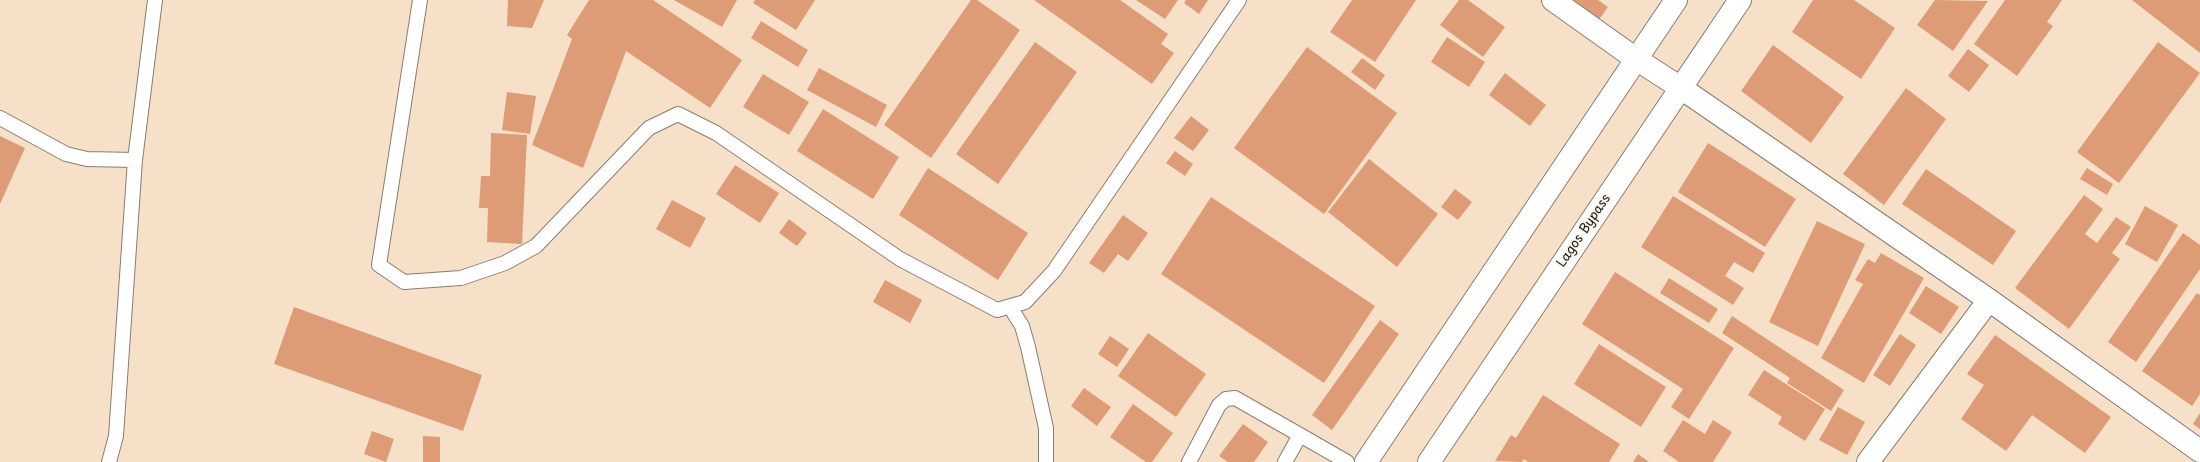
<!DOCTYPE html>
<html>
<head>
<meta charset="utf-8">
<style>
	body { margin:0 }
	canvas { display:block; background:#f6e0c7 }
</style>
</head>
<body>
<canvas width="2200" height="462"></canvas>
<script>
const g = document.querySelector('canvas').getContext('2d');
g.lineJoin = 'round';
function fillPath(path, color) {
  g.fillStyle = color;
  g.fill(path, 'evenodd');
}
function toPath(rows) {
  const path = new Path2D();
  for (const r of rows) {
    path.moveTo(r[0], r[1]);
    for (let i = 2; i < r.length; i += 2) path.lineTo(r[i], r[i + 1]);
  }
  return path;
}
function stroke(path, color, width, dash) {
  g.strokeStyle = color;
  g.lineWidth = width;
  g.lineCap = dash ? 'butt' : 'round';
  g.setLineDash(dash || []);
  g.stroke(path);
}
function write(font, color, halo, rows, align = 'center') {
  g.font = font + ' "Playpen Sans",sans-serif';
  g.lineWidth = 4;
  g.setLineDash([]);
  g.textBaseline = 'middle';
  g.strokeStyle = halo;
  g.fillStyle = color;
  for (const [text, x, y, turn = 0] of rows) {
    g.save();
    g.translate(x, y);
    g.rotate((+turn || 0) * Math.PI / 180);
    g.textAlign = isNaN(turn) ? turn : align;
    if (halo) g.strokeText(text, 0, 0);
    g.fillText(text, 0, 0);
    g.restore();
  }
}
const building = toPath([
	[508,0,544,0,532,28,507,26],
	[589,0,653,0,742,60,710,108,626,51,583,168,532,145,572,39,567,35],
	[674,0,737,0,722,27],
	[755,0,815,0,796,30,753,3],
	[971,0,977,0,1020,30,931,158,884,125],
	[1034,0,1120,0,1168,34,1161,44,1174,53,1152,84],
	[1136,0,1178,0,1165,19],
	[1186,0,1208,0,1199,14,1184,3],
	[1352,0,1416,0,1375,62,1330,32],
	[1459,0,1468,0,1505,27,1483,57,1440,25],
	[1567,0,1598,0,1608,7,1598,21],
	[1813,0,1854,0,1895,28,1861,79,1792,32],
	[1935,0,1988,1,1953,51,1917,25],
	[2005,0,2062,0,2047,22,2053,26,2017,76,1974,44],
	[2132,0,2200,0,2200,53],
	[761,21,808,50,798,67,751,38],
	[1447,37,1485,62,1469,87,1431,62],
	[1035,42,1077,72,998,184,956,154],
	[2158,42,2200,73,2119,183,2077,152],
	[1773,45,1844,97,1811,143,1741,91],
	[1307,47,1397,113,1324,214,1234,148],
	[1968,49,1989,65,1969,92,1948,76],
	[1362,58,1385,75,1375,90,1351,72],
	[819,68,887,105,876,127,807,90],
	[1505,73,1546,105,1530,126,1489,95],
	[763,74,809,102,789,135,743,107],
	[1906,88,1946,119,1884,205,1843,174],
	[507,92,536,96,530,134,502,130],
	[823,109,899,157,873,199,797,151],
	[1191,116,1209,130,1193,151,1174,138],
	[491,133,527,135,522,244,487,242,488,208,479,208,481,176,490,176],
	[0,136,25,148,0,204],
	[1708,143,1796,199,1765,247,1678,192],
	[1175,151,1193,164,1185,176,1166,163],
	[1369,159,1438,214,1397,267,1328,212],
	[735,165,779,193,760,223,716,194],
	[928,168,1028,233,998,280,899,215],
	[2087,168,2113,184,2107,195,2080,179],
	[1926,169,2016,231,1993,265,1902,204],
	[1455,189,1472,202,1458,220,1441,207],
	[2084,195,2103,209,2085,234,2097,243,2116,217,2131,227,2112,253,2120,259,2069,329,2015,288],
	[1673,196,1765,253,1753,273,1734,262,1725,276,1744,288,1733,305,1641,247],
	[1211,197,1375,306,1324,383,1161,274],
	[672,200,706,218,690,248,656,229],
	[2145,206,2178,225,2157,262,2125,244],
	[1123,215,1148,233,1128,261,1118,254,1104,273,1089,263],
	[789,219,807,233,797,246,779,233],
	[1817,221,1865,244,1818,346,1769,322],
	[2183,233,2200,245,2200,269,2136,362,2108,342],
	[1881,253,1924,278,1864,383,1821,358,1863,284,1855,280,1868,259,1875,263],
	[1615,272,1734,348,1689,419,1671,407,1683,389,1582,324],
	[1669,278,1718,309,1709,323,1660,293],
	[885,280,922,300,910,323,873,302],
	[1926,286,1959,307,1941,334,1909,313],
	[2197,293,2200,295,2200,394,2192,406,2142,371],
	[294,307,482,375,463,431,274,364],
	[1732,316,1844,390,1831,411,1787,383,1790,378,1722,333],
	[1380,320,1399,334,1332,430,1312,415],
	[1148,333,1206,374,1176,417,1118,376],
	[1900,334,1916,345,1890,386,1873,375],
	[1995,335,2111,417,2085,453,2032,415,2006,451,1961,419,1984,385,1967,374],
	[1110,336,1129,349,1117,367,1098,354],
	[1599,344,1666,387,1641,427,1574,384],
	[1764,370,1825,409,1805,441,1778,424,1782,417,1748,395],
	[1084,388,1111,407,1097,426,1071,406],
	[1543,395,1620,444,1609,462,1528,462,1524,459,1522,462,1495,461,1511,435,1516,438],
	[1133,404,1173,433,1152,462,1146,462,1110,437],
	[1838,407,1865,422,1847,455,1819,440],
	[2200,413,2200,429,2193,424],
	[1683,420,1705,434,1713,420,1732,432,1713,462,1679,462,1663,451],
	[1243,424,1268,442,1254,462,1228,462,1219,456],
	[372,431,394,439,386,462,364,454],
	[423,436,440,437,440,462,423,462],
	[1638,454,1649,462,1633,462]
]);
const service = toPath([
	[420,0,379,265,404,282,461,278,505,263,536,246,649,128,678,114,716,133,900,259,997,310,1025,302,1054,271,1239,0],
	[0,118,66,154,87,159,135,160],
	[1010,307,1022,326,1028,347,1046,428,1046,462],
	[109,462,116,436,135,160,155,0],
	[1189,462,1219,405,1226,399,1235,398,1300,435],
	[1285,462,1300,435,1347,462]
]);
const minor = toPath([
	[1553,0,1636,59,1681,88,1989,300,2200,451],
	[1868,462,1989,300]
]);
const secondary = toPath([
	[1366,462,1676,0],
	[1429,462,1740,0]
]);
const streetNames = [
	["Lagos Bypass",1584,231,-56]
];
fillPath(building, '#de9c76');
stroke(service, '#897e72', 16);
stroke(minor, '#897e72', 24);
stroke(secondary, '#897e72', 24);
stroke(service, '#fff', 14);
stroke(minor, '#fff', 22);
stroke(secondary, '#fff', 22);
write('13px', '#1c1c1c', '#fbf7ec', streetNames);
</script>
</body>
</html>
